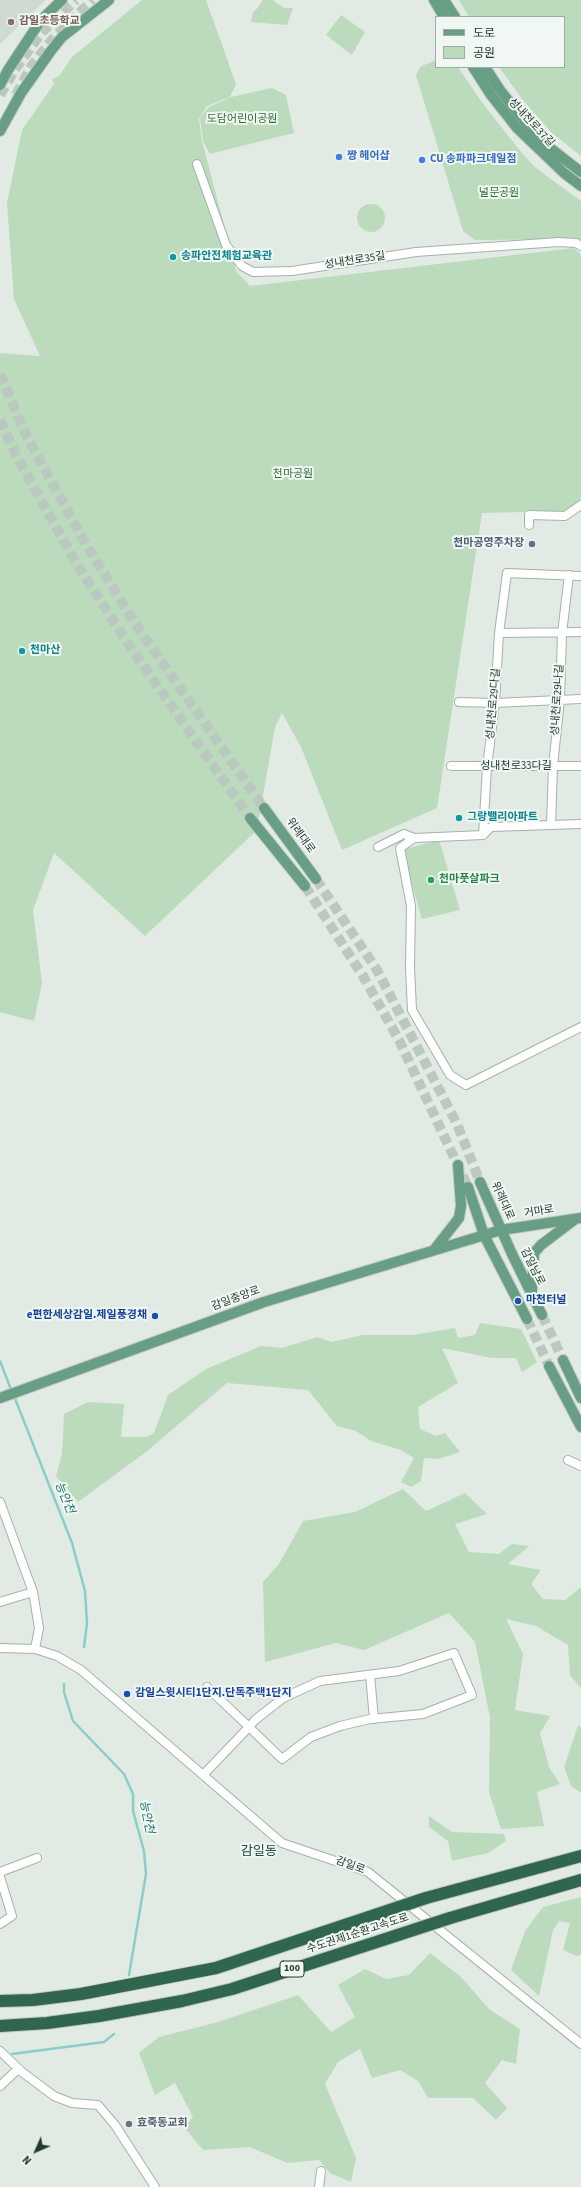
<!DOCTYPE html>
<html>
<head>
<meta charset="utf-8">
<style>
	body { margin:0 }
	#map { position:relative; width:581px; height:2187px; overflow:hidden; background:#e1ebe4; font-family:"Source Sans 3","Noto Sans KR",sans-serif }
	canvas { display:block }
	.legend { position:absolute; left:435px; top:16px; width:130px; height:52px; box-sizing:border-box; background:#f1f7f3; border:1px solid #9eaba4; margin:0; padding:5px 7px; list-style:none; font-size:12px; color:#223a2e }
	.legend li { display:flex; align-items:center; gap:8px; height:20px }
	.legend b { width:20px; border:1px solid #9eaba4 }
	.north { position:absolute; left:16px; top:2131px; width:40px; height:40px; -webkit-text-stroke:3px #f1f7f3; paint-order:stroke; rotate:225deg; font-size:11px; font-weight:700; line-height:16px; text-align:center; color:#223a2e }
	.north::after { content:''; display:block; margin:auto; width:14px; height:18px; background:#223a2e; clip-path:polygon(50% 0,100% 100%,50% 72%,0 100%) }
</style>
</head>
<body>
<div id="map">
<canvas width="581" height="2187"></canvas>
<ul class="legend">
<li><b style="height:5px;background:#689e84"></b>도로</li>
<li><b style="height:11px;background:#bbdbbc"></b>공원</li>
</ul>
<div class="north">N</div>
</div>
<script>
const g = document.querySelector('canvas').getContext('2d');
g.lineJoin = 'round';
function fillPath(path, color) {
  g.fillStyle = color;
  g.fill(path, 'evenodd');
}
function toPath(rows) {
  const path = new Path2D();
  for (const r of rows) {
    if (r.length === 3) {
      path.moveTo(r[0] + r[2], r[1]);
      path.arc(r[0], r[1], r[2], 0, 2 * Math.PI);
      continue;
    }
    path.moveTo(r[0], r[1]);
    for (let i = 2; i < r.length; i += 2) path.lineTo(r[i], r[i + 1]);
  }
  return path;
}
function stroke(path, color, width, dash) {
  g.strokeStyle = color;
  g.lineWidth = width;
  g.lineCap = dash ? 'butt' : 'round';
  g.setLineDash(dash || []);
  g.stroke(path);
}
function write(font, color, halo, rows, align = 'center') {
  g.font = font + ' "Source Sans 3","Noto Sans KR",sans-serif';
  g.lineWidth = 4;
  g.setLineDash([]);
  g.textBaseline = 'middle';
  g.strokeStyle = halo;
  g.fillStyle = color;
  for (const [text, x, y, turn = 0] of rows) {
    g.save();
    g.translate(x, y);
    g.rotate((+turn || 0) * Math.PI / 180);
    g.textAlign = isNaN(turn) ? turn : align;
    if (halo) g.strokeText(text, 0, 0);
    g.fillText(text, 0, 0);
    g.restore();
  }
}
const built = toPath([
	[0,0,46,0,0,44]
]);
const green = toPath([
	[142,0,206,0,236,84,230,97,207,106,199,119,202,141,236,271,250,286,574,248,581,255,581,500,565,511,482,513,437,808,342,850,301,747,282,713,275,727,257,830,145,936,54,853,33,910,42,983,34,1021,0,1012,0,353,40,356,14,299,7,203,22,130,54,84,52,79,59,76,72,57],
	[263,0,273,0,284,8,293,8,287,25,251,22,253,12,256,10],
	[459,0,581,0,581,156,552,133,522,99,499,67,564,67,564,17,469,17],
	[341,15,365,32,352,55,326,35],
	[436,60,436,67,458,67,481,101,521,152,536,168,581,201,581,240,578,239,475,240,463,231,416,75,420,67],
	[272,88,286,95,294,133,210,154,203,141,200,118,209,107,231,97],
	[371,218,14],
	[439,840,460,910,422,919,402,850],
	[480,1323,521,1329,537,1362,522,1372,516,1358,492,1358,442,1348,458,1383,418,1407,420,1429,436,1436,445,1433,460,1452,438,1459,424,1458,421,1481,411,1487,401,1482,414,1458,401,1450,371,1441,356,1431,337,1426,308,1390,227,1383,146,1452,78,1502,56,1476,62,1454,64,1414,88,1402,124,1404,121,1437,147,1437,154,1433,168,1395,206,1369,261,1346,282,1348,317,1337,332,1342,363,1335,413,1335,455,1328,458,1338,475,1335],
	[403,1489,426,1511,465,1493,487,1514,455,1524,469,1552,499,1554,512,1544,529,1546,508,1564,541,1570,531,1584,543,1599,565,1600,581,1587,581,1688,570,1675,568,1645,536,1626,506,1619,523,1654,515,1710,550,1716,540,1733,549,1767,560,1784,537,1792,544,1826,501,1829,489,1792,490,1718,475,1642,449,1613,364,1650,336,1643,265,1662,263,1582,279,1564,303,1521,355,1512],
	[578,1725,581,1727,581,1793,571,1786,564,1767],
	[429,1816,452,1832,504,1834,506,1841,488,1853,452,1861,448,1841,429,1827],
	[581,1897,581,1955,577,1956,563,1950,570,1923,559,1921,553,1930,539,1996,511,1970,525,1931,543,1907],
	[430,1953,461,1977,490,2010,520,2029,516,2064,502,2060,485,2083,507,2108,496,2120,473,2098,428,2098,418,2081,400,2070,372,2078,360,2049,338,2062,325,2084,356,2158,351,2182,330,2173,319,2160,287,2163,250,2147,203,2150,184,2127,193,2117,175,2083,155,2095,139,2053,159,2037,218,2022,298,1995,331,2032,355,2017,338,1985,365,1969,386,1979,409,1975]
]);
const stream = toPath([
	[0,1361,12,1392],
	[14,1396,72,1543,85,1591,87,1623,84,1647],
	[64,1684,64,1692,73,1721,124,1774,133,1794,133,1811,144,1851,146,1874,129,1975],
	[12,2054,104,2042,114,2034]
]);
const majorTunnel = toPath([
	[0,95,14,71,42,32,76,0],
	[16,95,32,65,55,36,93,0],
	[0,374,27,437,83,539,134,622,264,808],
	[0,420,17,457,75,561,126,641,250,818],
	[316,879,377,970,457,1124,480,1182],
	[305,886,363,976,399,1040,468,1187],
	[542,1315,563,1360],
	[527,1319,549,1366]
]);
const minor = toPath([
	[197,164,226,245,242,266,253,272,292,271,416,252,559,242,576,243,581,246],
	[529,525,529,515,565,516,581,505],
	[499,633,581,632],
	[459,702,495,703,581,699],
	[451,766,581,766],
	[551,825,553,766,560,700,562,633,569,575],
	[483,835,487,767,495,703,499,633,507,573,581,576],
	[414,838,400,848,411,906,410,968,412,1010,450,1075,466,1085,581,1027],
	[378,847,404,834,414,838,483,835,491,827,581,824],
	[568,1460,581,1466],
	[0,1502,33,1592,0,1602],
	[33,1592,39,1628,35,1649],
	[0,1648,35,1649,57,1656,81,1670,282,1843,368,1872,581,2044],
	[370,1675,374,1719],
	[203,1775,249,1727,255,1720,283,1698,320,1681,399,1671,454,1653,472,1695,423,1714,370,1719,340,1726,311,1737,282,1759,249,1727,207,1687],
	[0,1872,37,1858],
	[0,1877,12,1916,0,1924],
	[0,2051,22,2072,54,2096,72,2103,98,2105,115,2125,155,2187],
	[0,2086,18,2069],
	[319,2187,321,2171]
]);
const major = toPath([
	[434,0,444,17],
	[444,0,455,17],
	[473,67,491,95,517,128,564,173,581,186],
	[485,67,500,90,526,123,550,148,581,172],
	[0,85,8,70,41,20,62,0],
	[0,131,21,93,50,52,62,37,109,0],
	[264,808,316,879],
	[250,818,305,886],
	[480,1182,512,1254,542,1315],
	[468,1187,484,1235,527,1319],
	[434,1250,459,1218,461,1206,458,1165],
	[532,1291,534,1253,541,1245,574,1220],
	[563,1360,581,1398],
	[549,1366,581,1427],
	[0,1398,264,1302,501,1230,581,1218]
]);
const highway = toPath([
	[426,1898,581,1856],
	[450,1918,581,1880],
	[0,2001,33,2000,81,1994,216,1968,378,1914],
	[0,2026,47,2023,99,2016,182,2001,232,1989,401,1934]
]);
const highwayBridge = toPath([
	[378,1914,426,1898],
	[401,1934,450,1918]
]);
const markers = [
	[11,22,4,"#8d6e63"],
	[339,157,4,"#3f7fe0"],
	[422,160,4,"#3f7fe0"],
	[173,257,4,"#0f9aa8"],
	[532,544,4,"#5c6f8a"],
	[22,651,4,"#0f9aa8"],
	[459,818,4,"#0f9aa8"],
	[431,880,4,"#2e9e5b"],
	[518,1301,4,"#1a4fb4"],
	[155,1316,4,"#1a4fb4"],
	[127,1694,4,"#1a4fb4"],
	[129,2124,4,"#6b7280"]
];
const shields = [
	[292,1969,24]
];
const shieldNames = [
	["100",292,1969]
];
const educationNames = [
	["감일초등학교",19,22]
];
const parkNames = [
	["도담어린이공원",242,120],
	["널문공원",499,194],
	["천마공원",293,475]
];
const streetNames = [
	["성내천로37길",531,123,47],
	["성내천로35길",355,261,-9],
	["성내천로29나길",558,700,-86],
	["성내천로29다길",494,704,-85],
	["성내천로33다길",516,767],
	["위례대로",300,836,54],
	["위례대로",502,1201,66],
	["거마로",539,1212,-9],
	["감일남로",532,1267,63],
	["감일중앙로",236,1299,-20],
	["감일로",350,1866,20],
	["수도권제1순환고속도로",358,1934,-18]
];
const shopNames = [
	["짱 헤어샵",347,157],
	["CU 송파파크데일점",430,160]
];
const cultureNames = [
	["송파안전체험교육관",181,257],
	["천마산",30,651],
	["그랑밸리아파트",467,818]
];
const serviceNames = [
	["천마공영주차장",524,544]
];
const leisureNames = [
	["천마풋살파크",439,880]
];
const transitNames = [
	["마천터널",526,1301],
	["e편한세상감일.제일풍경채",147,1316,"right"],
	["감일스윗시티1단지.단독주택1단지",135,1694]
];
const worshipNames = [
	["효죽동교회",137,2124]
];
const waterNames = [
	["능안천",64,1498,68],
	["능안천",146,1817,79]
];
const quarterNames = [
	["감일동",259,1852]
];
fillPath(built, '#cfdad3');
fillPath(green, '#bbdbbc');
stroke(stream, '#8bcdc9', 2.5);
stroke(majorTunnel, '#bbc8c0', 10, [10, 5]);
stroke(minor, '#a4b2aa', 10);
stroke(major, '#c1c8c4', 12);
stroke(highway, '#c1c8c4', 14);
stroke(minor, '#fff', 8);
stroke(major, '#689e84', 10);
stroke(highway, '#30654e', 12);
stroke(highwayBridge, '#c1c8c4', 14, []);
stroke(highwayBridge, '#30654e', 12);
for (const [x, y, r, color] of markers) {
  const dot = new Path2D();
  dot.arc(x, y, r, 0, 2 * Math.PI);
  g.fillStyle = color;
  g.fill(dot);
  stroke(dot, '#f1f7f3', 1.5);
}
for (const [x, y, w] of shields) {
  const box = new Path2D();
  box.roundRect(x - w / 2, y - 8, w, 16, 3);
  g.fillStyle = '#f1f7f3';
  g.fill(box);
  stroke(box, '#223a2e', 1);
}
write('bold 10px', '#223a2e', null, shieldNames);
write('bold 11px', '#785e54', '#f1f7f3', educationNames, 'left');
write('11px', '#2f6f39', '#f1f7f3', parkNames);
write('11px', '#223a2e', '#f1f7f3', streetNames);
write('bold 11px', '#366cbe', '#f1f7f3', shopNames, 'left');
write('bold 11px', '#0d838f', '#f1f7f3', cultureNames, 'left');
write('bold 11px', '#4e5e75', '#f1f7f3', serviceNames, 'right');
write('bold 11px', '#27864d', '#f1f7f3', leisureNames, 'left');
write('bold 11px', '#164399', '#f1f7f3', transitNames, 'left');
write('bold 11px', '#5b616d', '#f1f7f3', worshipNames, 'left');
write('italic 12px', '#20736e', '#f1f7f3', waterNames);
write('13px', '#1f4b37', '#f1f7f3', quarterNames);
</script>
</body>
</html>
